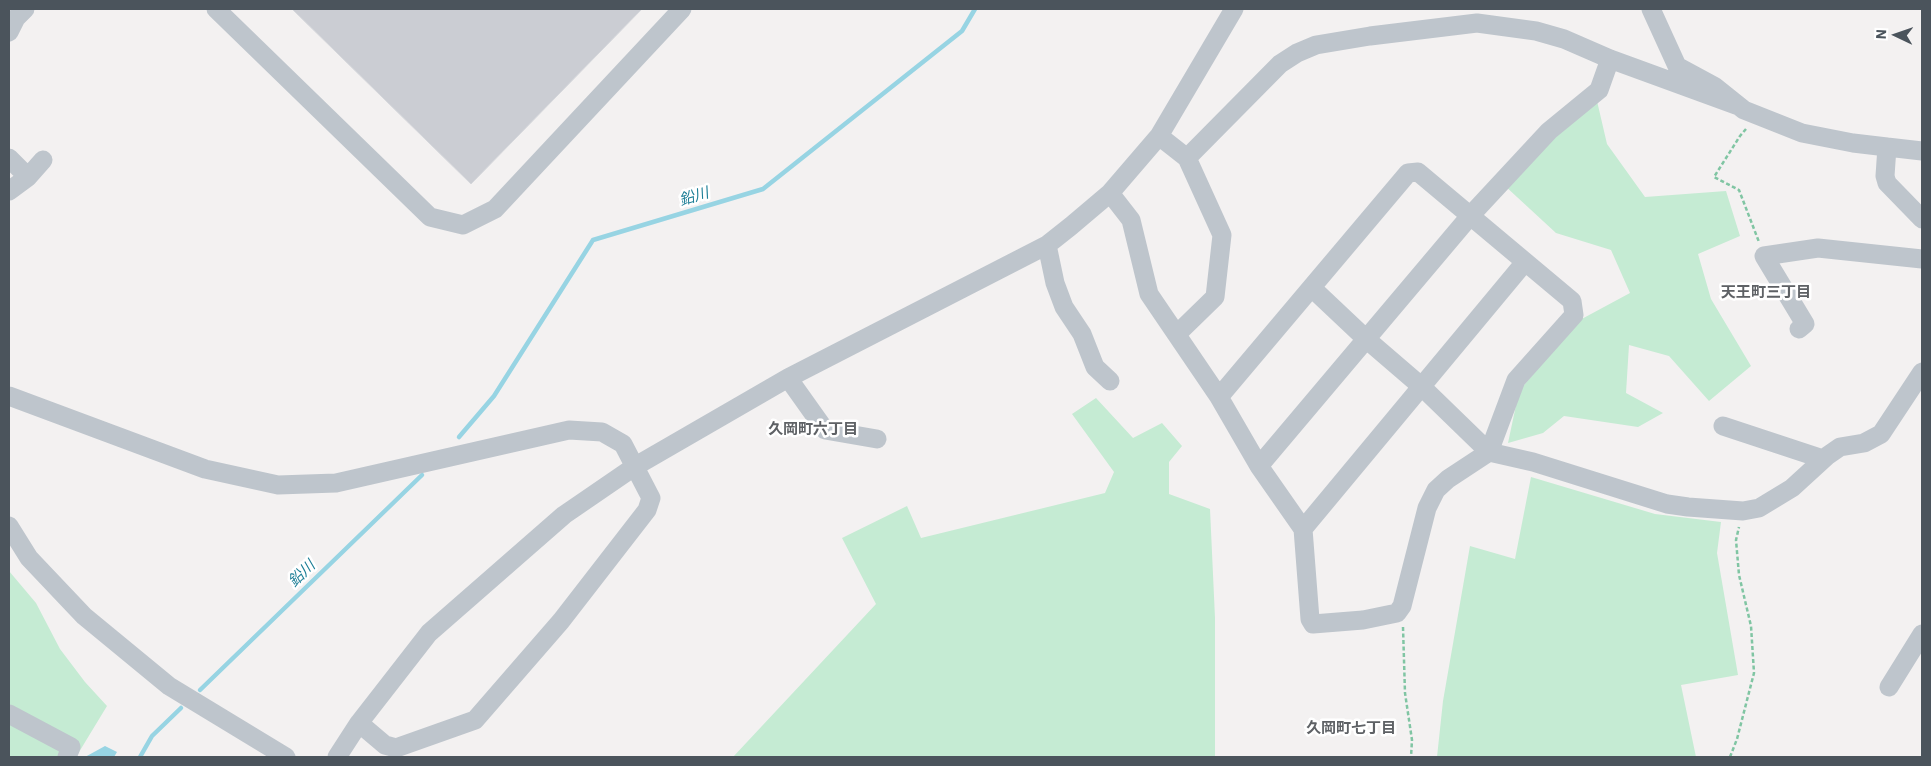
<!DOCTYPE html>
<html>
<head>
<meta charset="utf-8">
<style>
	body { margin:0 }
	#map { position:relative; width:1931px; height:766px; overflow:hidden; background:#f3f1f1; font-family:"IBM Plex Sans",sans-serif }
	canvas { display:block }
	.frame { position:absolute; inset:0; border:10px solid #4b545c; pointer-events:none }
	.north { position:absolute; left:1871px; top:10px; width:50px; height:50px; -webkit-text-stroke:4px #fff; paint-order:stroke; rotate:273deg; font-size:14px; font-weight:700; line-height:20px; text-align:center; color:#4b545c }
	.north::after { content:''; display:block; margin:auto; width:18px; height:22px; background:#4b545c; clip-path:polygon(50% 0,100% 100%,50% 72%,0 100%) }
</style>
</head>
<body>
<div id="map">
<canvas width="1931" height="766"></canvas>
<div class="frame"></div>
<div class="north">N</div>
</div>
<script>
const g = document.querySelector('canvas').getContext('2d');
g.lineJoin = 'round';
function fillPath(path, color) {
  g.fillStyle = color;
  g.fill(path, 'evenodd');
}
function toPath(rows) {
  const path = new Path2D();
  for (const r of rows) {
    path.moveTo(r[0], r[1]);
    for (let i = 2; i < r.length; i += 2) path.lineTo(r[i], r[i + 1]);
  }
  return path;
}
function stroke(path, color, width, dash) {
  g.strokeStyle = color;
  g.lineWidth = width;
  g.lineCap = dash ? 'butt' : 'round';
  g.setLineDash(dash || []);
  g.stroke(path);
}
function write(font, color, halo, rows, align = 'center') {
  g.font = font + ' "IBM Plex Sans","Noto Sans JP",sans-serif';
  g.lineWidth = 5;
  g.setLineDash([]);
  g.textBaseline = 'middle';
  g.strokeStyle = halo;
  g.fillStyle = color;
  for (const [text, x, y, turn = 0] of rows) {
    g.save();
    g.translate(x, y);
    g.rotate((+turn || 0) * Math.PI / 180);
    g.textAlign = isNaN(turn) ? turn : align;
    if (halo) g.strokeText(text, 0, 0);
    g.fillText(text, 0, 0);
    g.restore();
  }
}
const green = toPath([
	[1597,101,1607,144,1645,197,1726,191,1740,236,1698,254,1711,299,1751,366,1709,401,1669,356,1629,345,1626,393,1663,413,1638,427,1564,416,1543,433,1508,443,1519,391,1578,321,1630,293,1611,250,1556,233,1504,185,1553,131],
	[1096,398,1133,438,1162,423,1182,446,1169,462,1169,494,1210,509,1215,618,1215,757,733,757,876,604,842,538,907,506,921,538,1105,493,1114,472,1072,414],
	[1531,477,1655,514,1721,522,1717,553,1738,675,1681,685,1696,757,1437,757,1443,701,1470,546,1515,559],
	[9,571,36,603,60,649,85,682,107,706,76,757,9,757]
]);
const water = toPath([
	[105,746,117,752,114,757,85,757]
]);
const stream = toPath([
	[459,437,494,396,593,240,763,189,962,31,975,9],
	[200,690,422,475],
	[140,757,152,736,181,708]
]);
const building = toPath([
	[292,9,642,9,471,184,292,9]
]);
const path = toPath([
	[1746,129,1740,136,1714,177,1739,190,1759,242],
	[1403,627,1405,693,1412,740,1411,757],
	[1730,757,1737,739,1754,673,1751,626,1739,575,1736,540,1739,527]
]);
const minor = toPath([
	[216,9,430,217,463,225,495,209,682,9],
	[1651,9,1677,66,1714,86,1744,110,1802,133,1853,143,1887,147,1885,176,1887,183,1922,219],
	[9,32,16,18,25,9],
	[1159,136,1187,158,1280,64,1297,53,1316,45,1370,36,1477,23,1536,31,1564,39,1610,59,1736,105],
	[1887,147,1922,151],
	[9,158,28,177],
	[9,191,28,177,43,160],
	[1110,193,1131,220,1149,294,1219,397,1259,466,1303,529,1310,619,1313,624,1363,620,1397,613,1402,606,1427,508,1436,490,1448,479,1489,452,1516,380,1574,315,1572,301,1418,172,1408,173,1219,397],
	[1047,245,1055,283,1064,307,1082,334,1095,367,1110,381],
	[1312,288,1365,338,1422,387,1489,452,1533,462,1667,504,1688,507,1743,511,1759,508,1792,488,1827,456,1840,447,1864,443,1881,434,1922,372],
	[1799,329,1805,324,1764,256,1818,248,1922,259],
	[1177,334,1215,297,1222,235,1187,158],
	[788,378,825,430,877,439],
	[9,396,205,469,278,485,336,483,569,430,602,432,623,444,651,498,647,510,561,621,475,720,396,748,385,745,359,723],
	[1723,426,1823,459],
	[1259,466,1470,216,1549,131,1599,90,1610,59],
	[9,526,29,558,84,616,169,686,286,757],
	[1303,529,1525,262],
	[1889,687,1922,634],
	[9,714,71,747,67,757],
	[337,757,359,723,429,633,564,515,634,467,788,378,1047,245,1071,226,1110,193,1159,136,1234,9]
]);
const waterNames = [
	["鉛川",694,197,-17],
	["鉛川",302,574,-44]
];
const neighbourhoodNames = [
	["天王町三丁目",1766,293],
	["久岡町六丁目",813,430],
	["久岡町七丁目",1351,729]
];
fillPath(green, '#c5ebd3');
fillPath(water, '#97d4e3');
stroke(stream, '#97d4e3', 4.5);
fillPath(building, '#cbcdd3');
stroke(building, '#d5d7db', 1);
stroke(path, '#80c5a3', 2.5, [4, 2.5]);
stroke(minor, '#bec5cc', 19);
write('italic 15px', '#1b7e96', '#fff', waterNames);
write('bold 15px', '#5e6165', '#fff', neighbourhoodNames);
</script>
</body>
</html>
